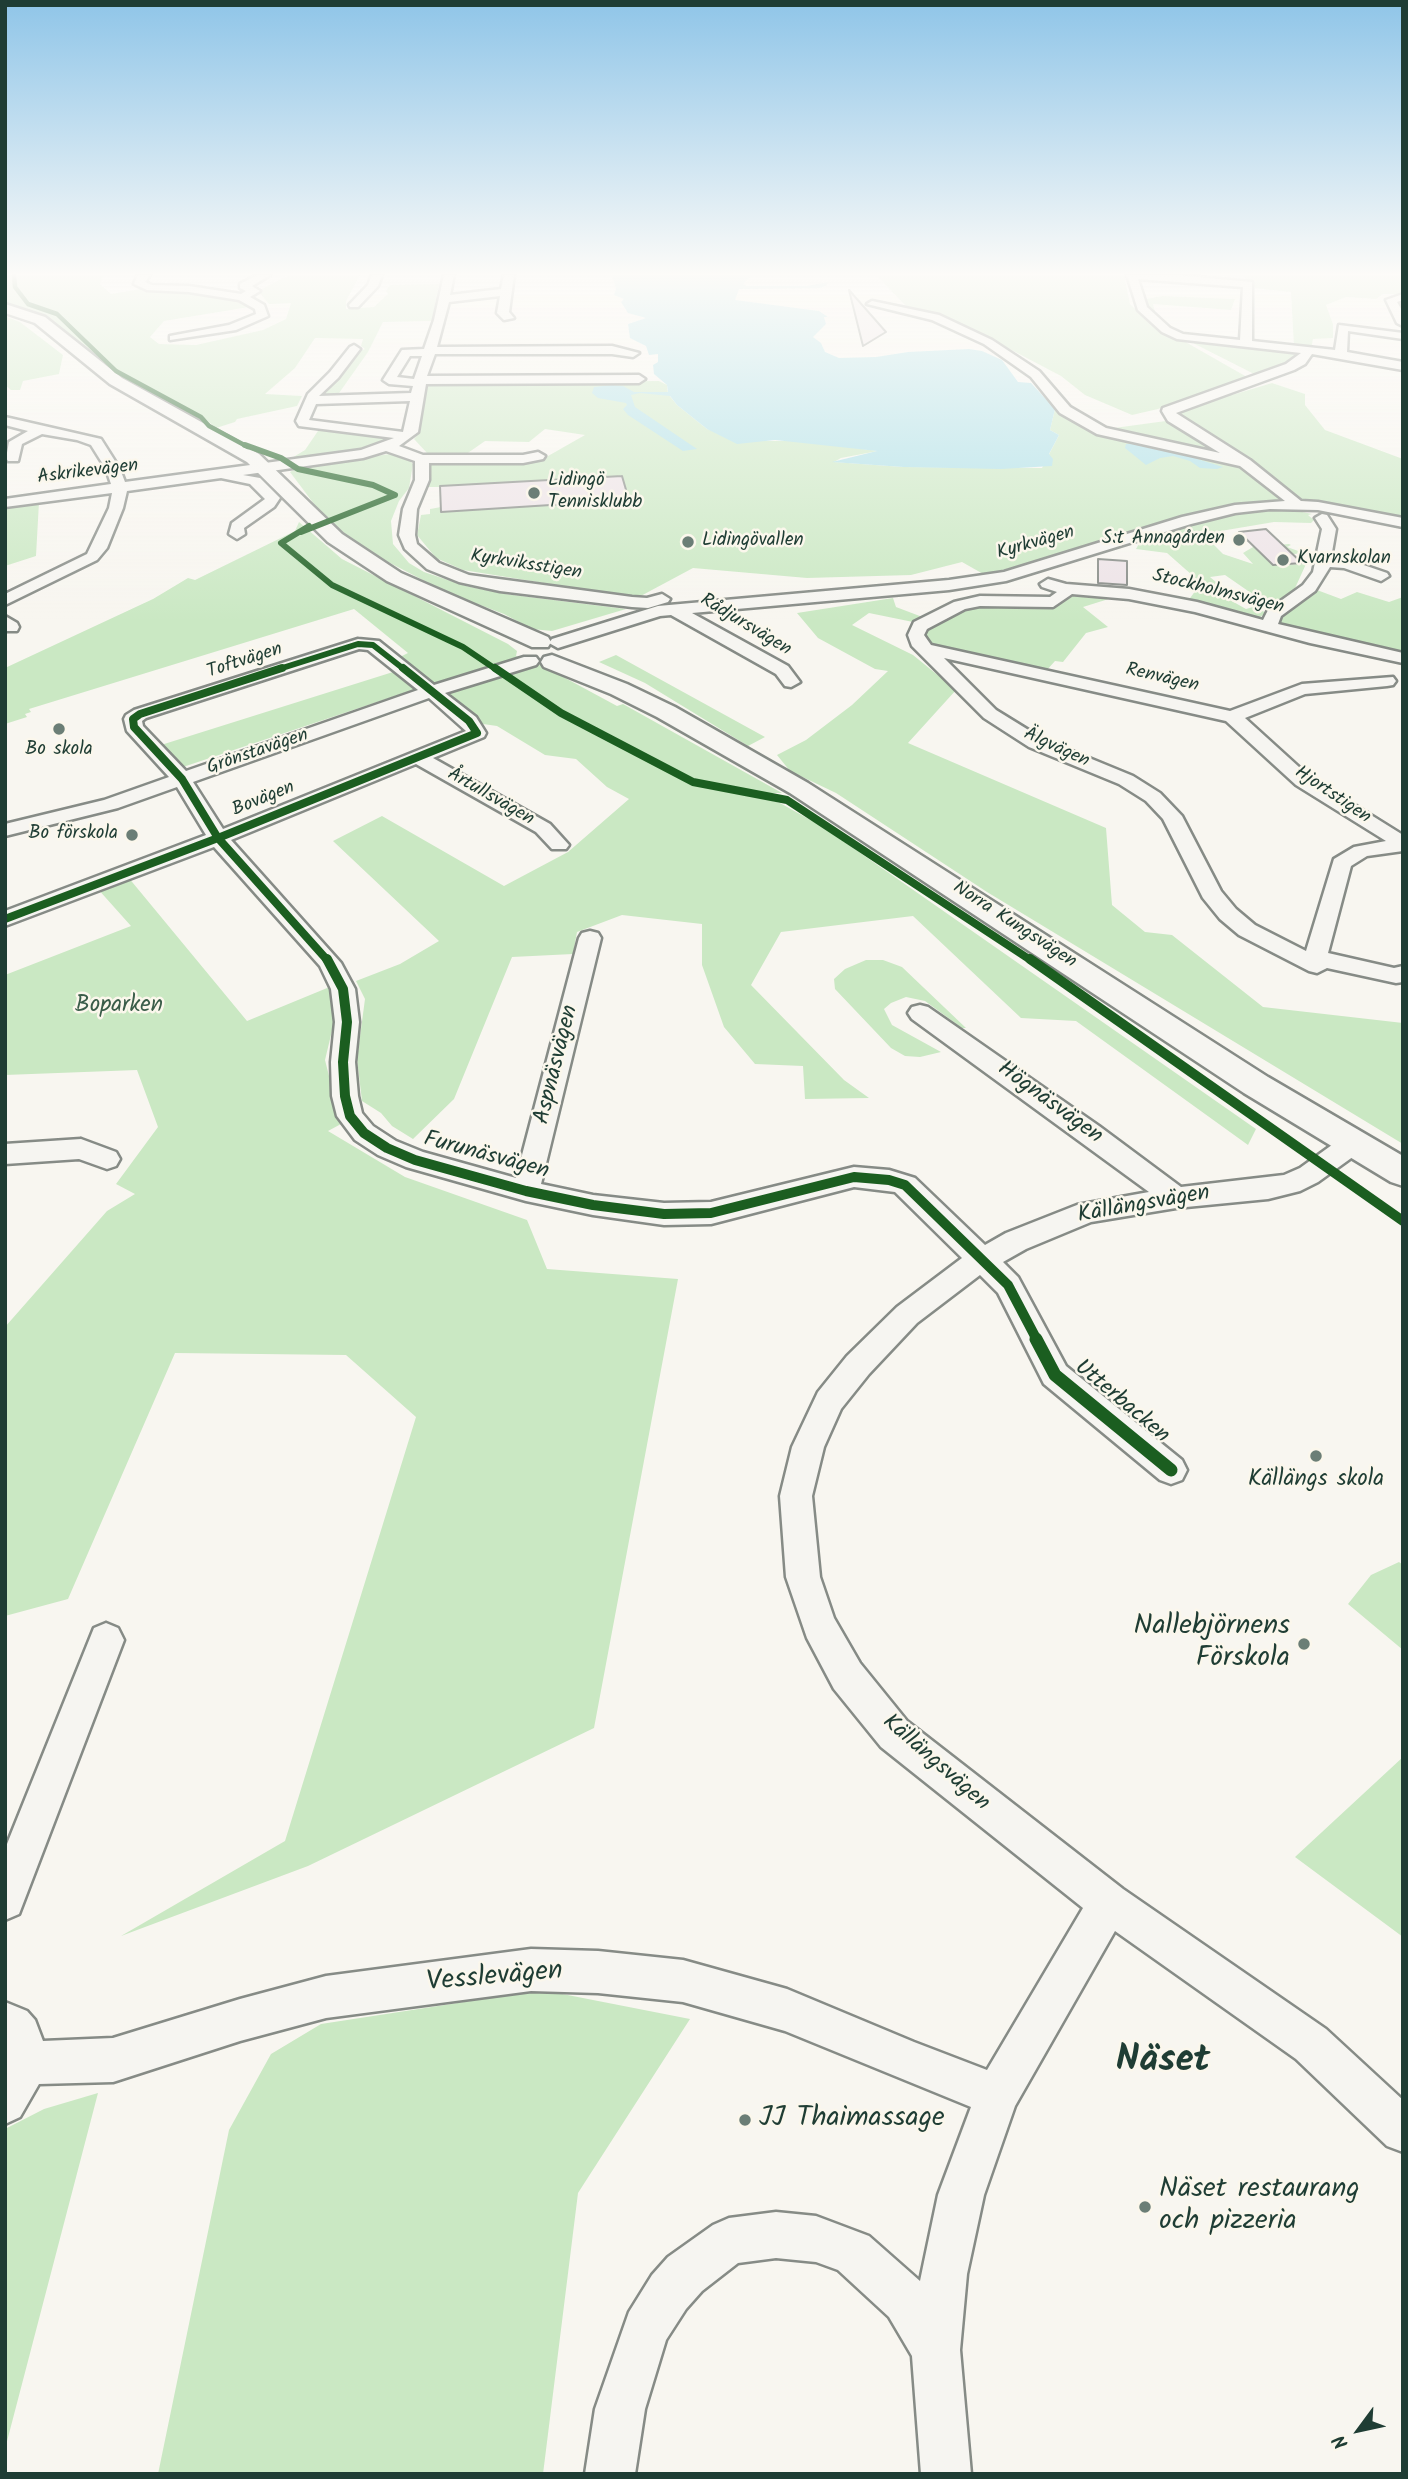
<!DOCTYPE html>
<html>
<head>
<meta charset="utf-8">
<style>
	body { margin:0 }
	#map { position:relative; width:1408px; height:2479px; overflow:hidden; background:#f8f6f0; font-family:Kalam,sans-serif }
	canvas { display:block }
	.frame { position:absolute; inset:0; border:7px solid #1f3d34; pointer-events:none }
	.north { position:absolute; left:1324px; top:2395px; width:70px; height:70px; -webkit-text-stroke:5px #fbf7ec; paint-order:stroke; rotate:237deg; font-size:19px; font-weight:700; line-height:28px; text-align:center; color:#1f3d34 }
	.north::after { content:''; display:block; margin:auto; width:24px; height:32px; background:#1f3d34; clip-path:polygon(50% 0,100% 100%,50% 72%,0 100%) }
</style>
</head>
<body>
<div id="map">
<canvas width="1408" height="2479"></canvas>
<div class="frame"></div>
<div class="north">N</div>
</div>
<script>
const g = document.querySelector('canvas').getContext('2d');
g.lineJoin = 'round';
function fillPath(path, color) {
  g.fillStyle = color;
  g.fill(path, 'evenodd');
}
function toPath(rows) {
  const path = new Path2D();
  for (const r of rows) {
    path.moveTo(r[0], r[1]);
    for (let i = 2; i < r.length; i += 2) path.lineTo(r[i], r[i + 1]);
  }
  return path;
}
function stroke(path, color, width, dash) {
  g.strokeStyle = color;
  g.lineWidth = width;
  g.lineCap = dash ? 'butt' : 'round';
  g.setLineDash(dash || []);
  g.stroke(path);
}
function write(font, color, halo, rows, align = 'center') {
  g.font = font + ' Kalam,sans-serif';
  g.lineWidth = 5;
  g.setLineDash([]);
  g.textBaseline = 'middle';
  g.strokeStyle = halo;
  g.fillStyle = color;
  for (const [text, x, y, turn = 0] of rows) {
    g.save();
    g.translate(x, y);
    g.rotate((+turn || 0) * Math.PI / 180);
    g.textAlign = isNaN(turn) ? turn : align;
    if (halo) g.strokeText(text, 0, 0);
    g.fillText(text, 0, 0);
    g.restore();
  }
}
const green = toPath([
	[5,275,103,275,100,284,111,294,147,288,223,295,246,301,249,307,164,321,150,337,159,344,196,345,263,330,286,319,291,303,269,304,258,291,289,275,360,275,346,301,346,309,374,307,388,294,386,291,390,285,439,284,432,321,383,322,368,352,337,396,320,394,344,373,355,353,365,349,361,346,363,339,315,338,295,368,265,394,302,396,297,406,237,419,235,422,216,428,203,417,100,366,43,316,5,306],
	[876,275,1124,275,1130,304,1147,320,1247,377,1158,409,1132,415,1085,395,1061,376,983,335,941,315,907,307],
	[1246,275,1403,275,1403,294,1383,294,1376,299,1346,297,1326,305,1333,324,1333,338,1313,339,1311,349,1294,347,1291,292,1255,288,1253,283,1245,280],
	[1162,296,1235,299,1231,310,1153,304,1156,315,1140,300],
	[5,316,20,322,63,355,59,374,23,381,20,390,11,390,5,385],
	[1187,340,1246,345,1303,352,1300,358,1277,369,1256,375],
	[659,381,667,385,668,394,677,405,707,429,759,441,804,441,878,451,841,458,834,462,903,467,1042,468,1059,435,1050,430,1055,409,1060,407,1092,431,1173,420,1254,476,1279,495,1278,500,1145,530,985,575,962,562,911,575,807,578,693,568,637,598,463,570,436,558,417,535,421,515,430,514,430,509,441,507,440,487,428,487,428,465,435,461,541,460,585,435,545,429,529,442,485,441,465,455,427,453,414,439,420,432,424,383],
	[1272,383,1305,394,1305,405,1325,430,1403,459,1403,517,1302,500,1180,415,1182,409,1229,391,1232,395],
	[320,428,392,437,361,449,290,459,305,450],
	[390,454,406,458,413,464,409,488,399,501,391,521,393,544,409,563,424,572,466,586,505,594,626,609,552,631,532,629,504,614,448,593,363,549,323,516,290,472,301,466],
	[39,502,36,556,5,566,5,506],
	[1257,511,1298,511,1312,514,1308,515,1314,520,1311,523,1274,522,1203,534,1223,554,1253,564,1243,553,1253,547,1289,544,1291,545,1287,547,1304,553,1265,557,1273,565,1306,564,1291,597,1272,610,1259,605,1264,602,1225,575,1210,577,1229,593,1223,596,1246,609,1253,607,1267,613,1258,618,1188,601,1201,583,1167,553,1136,549,1142,538,1191,523],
	[299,522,342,559,508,644,517,651,516,656,543,666,617,706,623,704,782,793,744,793,780,803,823,827,1256,1129,1248,1145,1076,1021,1021,1018,913,916,781,932,751,985,844,1080,869,1098,805,1099,803,1066,755,1064,724,1027,702,965,702,924,622,915,577,932,573,954,512,957,454,1099,413,1139,392,1126,381,1113,362,1101,357,1059,365,999,356,981,400,964,439,941,333,841,382,816,504,886,568,852,629,799,607,787,576,759,545,755,497,726,483,724,400,657,408,653,354,609,29,709,31,712,25,714,27,717,5,724,5,668,153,599,188,578,195,580,295,531],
	[1317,590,1341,599,1357,592,1389,602,1403,597,1403,652,1318,635,1278,624,1287,608],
	[1080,593,1115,597,1083,607,1108,627,1086,633,1063,662,1055,661,1046,671,952,651,928,644,922,634,930,625,973,605,1054,604],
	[893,598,896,607,925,618,918,623,869,613,852,625,913,655,956,690,908,743,1106,828,1112,905,1145,932,1172,935,1263,1007,1403,1023,1403,1144,987,892,836,793,790,771,777,755,806,740,852,705,888,671,875,669,818,638,797,613],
	[616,655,765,737,748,746,645,683,599,662],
	[393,672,416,689,180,768,161,745],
	[128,877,247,1021,332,986,335,1018,325,1060,341,1124,328,1131,405,1177,527,1220,547,1269,678,1279,594,1728,308,1866,121,1936,285,1841,416,1417,346,1355,175,1353,68,1599,5,1616,5,1327,107,1211,135,1194,116,1184,158,1127,137,1070,5,1075,5,975,131,926,97,888],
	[866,960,883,960,902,967,966,1028,962,1028,925,1001,906,997,891,1003,884,1009,892,1025,941,1052,920,1057,905,1056,891,1048,835,989,834,979,845,969],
	[1399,1562,1403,1565,1403,1650,1348,1604,1371,1575],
	[1403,1757,1403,1937,1295,1857],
	[542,1990,690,2019,578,2193,543,2474,158,2474,229,2130,271,2054,321,2024],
	[98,2093,5,2449,5,2129,44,2109]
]);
const water = toPath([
	[612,275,752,275,743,284,747,286,807,286,828,282,826,286,820,288,739,289,735,300,819,311,828,317,824,317,826,324,813,337,821,343,825,352,839,358,876,357,908,352,969,349,982,351,1002,360,1018,382,1031,383,1055,409,1050,430,1059,435,1049,454,1053,459,1052,466,1001,469,903,467,832,462,877,451,775,440,737,444,707,429,677,405,670,396,640,393,631,395,635,407,697,449,683,451,628,415,623,409,627,405,626,403,598,398,592,393,594,387,612,385,623,386,634,392,668,392,667,385,654,374,653,365,658,362,658,354,649,355,646,346,630,338,628,324,646,318,628,313,621,302,624,299,614,295,616,289],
	[1132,444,1191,457,1223,467,1217,469,1200,468,1190,461,1173,456,1160,458,1146,465,1125,448,1126,444]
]);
const building = toPath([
	[849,290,886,332,863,346,849,290],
	[622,476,629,500,441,512,440,486,622,476],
	[1266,529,1302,563,1273,565,1239,532,1266,529],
	[1098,559,1127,561,1127,585,1098,583,1098,559]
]);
const minor = toPath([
	[138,275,150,275,145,282,152,285,189,286,241,294,246,291,240,288,240,284,257,275,270,275,252,286,260,291,250,297,264,305,268,316,236,330,170,340,170,336,229,325,256,314,255,309,239,300,189,292,147,290,134,284,138,275],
	[372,275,382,275,378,286,358,307,350,307,349,305,368,285,372,275],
	[444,275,454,275,450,295,501,289,504,275,514,275,509,312,514,318,504,320,497,313,500,296,449,302,437,347,612,346,639,353,633,357,612,354,435,354,427,376,639,375,645,379,639,383,426,384,418,432,399,446,423,455,523,455,538,452,545,456,543,459,523,463,429,463,429,480,417,509,415,535,417,544,439,563,469,575,632,597,647,598,662,594,670,599,668,602,648,608,632,607,500,591,459,582,427,569,405,549,399,535,403,509,415,480,415,461,386,451,363,458,243,475,260,478,280,498,274,507,244,528,245,534,237,539,229,534,232,523,265,499,250,484,221,478,127,491,123,508,107,548,97,560,5,605,5,594,87,554,109,508,112,493,5,507,5,499,111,484,106,469,91,445,77,440,42,434,22,444,18,461,8,461,6,458,9,442,28,431,5,425,5,417,101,439,120,469,125,482,361,450,394,438,299,426,296,421,308,394,330,372,350,347,354,345,360,349,338,378,319,396,411,393,413,386,389,384,383,380,402,350,424,349,434,320,444,275],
	[410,356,422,356,414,379,397,377,410,356],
	[410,401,403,432,309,420,316,404,410,401],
	[1127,275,1175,275,1252,282,1252,341,1335,350,1339,325,1403,333,1403,339,1348,331,1347,352,1403,362,1403,370,1312,354,1305,364,1294,370,1176,413,1250,460,1301,501,1318,502,1403,518,1403,527,1318,510,1270,509,1235,513,1191,524,1006,581,949,590,692,613,788,666,800,682,791,687,785,686,776,674,671,615,660,616,558,648,549,643,552,639,658,606,949,580,1004,572,1182,517,1235,505,1285,501,1240,466,1097,434,1060,413,1031,377,984,344,932,320,867,304,872,301,939,315,992,340,1039,371,1070,407,1106,428,1220,453,1168,421,1162,411,1163,408,1286,364,1301,353,1177,339,1162,332,1138,310,1127,275],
	[1138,279,1243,287,1240,340,1183,334,1170,328,1147,307,1138,279],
	[1403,294,1403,300,1397,302,1403,312,1403,326,1397,323,1386,300,1403,294],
	[1322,514,1327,515,1336,529,1331,558,1352,561,1387,573,1389,576,1381,581,1344,568,1330,567,1315,591,1281,616,1278,624,1403,653,1403,663,1310,643,1195,612,1129,599,1072,594,1053,607,980,606,965,609,927,629,924,635,931,645,1230,711,1302,684,1393,677,1396,681,1393,685,1387,686,1305,694,1245,718,1310,777,1403,835,1403,851,1367,856,1351,866,1328,953,1394,968,1403,966,1403,982,1396,983,1327,968,1317,973,1309,971,1239,935,1220,919,1203,898,1163,819,1146,801,1119,784,1029,747,984,718,912,646,908,635,914,622,954,602,980,596,1050,597,1057,592,1042,587,1040,584,1048,579,1066,584,1129,589,1197,602,1263,620,1268,610,1303,585,1313,572,1322,529,1315,518,1322,514],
	[944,658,1226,721,1296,785,1386,841,1354,847,1334,859,1306,951,1255,925,1236,909,1221,891,1182,816,1160,793,1133,776,1043,739,996,710,944,658],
	[5,616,17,623,19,627,17,631,5,631,5,616],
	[358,639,379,641,434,685,524,657,536,657,539,661,536,665,445,693,476,717,486,733,484,737,433,758,550,824,569,845,566,849,552,849,536,832,416,764,231,840,341,963,355,989,359,1022,355,1062,358,1096,362,1113,373,1126,396,1141,423,1152,516,1178,579,938,582,933,590,931,598,933,601,938,541,1184,593,1195,664,1203,711,1202,854,1167,889,1170,915,1178,985,1245,1006,1233,1077,1205,1149,1192,912,1019,908,1013,912,1007,920,1005,928,1007,1099,1126,1181,1187,1284,1175,1300,1168,1343,1137,1352,1134,1361,1137,1365,1144,1361,1151,1318,1182,1300,1191,1268,1199,1176,1208,1091,1222,1026,1249,1003,1262,1018,1277,1066,1366,1182,1460,1187,1470,1182,1480,1171,1484,1160,1480,1044,1384,998,1293,980,1275,917,1323,869,1374,841,1409,824,1447,812,1496,820,1577,834,1618,860,1663,907,1721,1123,1889,1326,2029,1403,2100,1403,2152,1387,2146,1296,2059,1115,1931,1015,2106,984,2195,967,2274,960,2350,971,2474,921,2474,912,2356,889,2317,838,2270,816,2262,776,2258,738,2263,702,2291,686,2309,666,2340,645,2409,635,2474,585,2474,595,2409,629,2312,652,2275,668,2257,713,2225,729,2218,776,2212,816,2216,869,2236,920,2281,938,2195,971,2107,785,2031,683,2002,598,1993,531,1991,326,2018,240,2041,113,2082,39,2084,20,2117,5,2124,5,2002,27,2011,35,2020,43,2041,113,2038,240,1999,326,1976,531,1949,598,1951,683,1960,787,1989,914,2042,987,2070,1083,1908,881,1747,834,1689,807,1638,786,1577,780,1496,792,1447,818,1392,847,1356,897,1307,962,1258,895,1192,854,1187,711,1224,664,1225,593,1215,526,1201,406,1167,378,1155,355,1140,337,1116,332,1096,331,1062,335,1022,331,989,320,966,214,847,5,926,5,911,206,835,177,787,118,808,5,836,5,824,104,800,169,777,127,731,124,719,126,715,134,710,358,639],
	[359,649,368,650,418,690,186,771,143,726,142,721,146,718,359,649],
	[429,698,466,731,223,829,193,782,429,698],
	[81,1139,116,1152,120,1159,116,1166,107,1169,79,1159,5,1164,5,1144,81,1139],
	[106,1623,118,1628,124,1640,19,1914,5,1920,5,1849,94,1628,106,1623]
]);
const major = toPath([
	[5,304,45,317,122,378,259,454,342,534,401,573,548,637,551,642,548,647,532,647,387,581,328,542,247,462,110,384,35,323,5,313,5,304],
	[552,655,627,684,675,707,808,783,1268,1077,1403,1156,1403,1186,1391,1182,1244,1093,790,793,657,717,611,694,544,667,541,662,544,657,552,655]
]);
const cyclewayFar4 = toPath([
	[14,275,15,287,28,304,57,314,116,371,201,417,209,426,248,447]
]);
const cyclewayFar3 = toPath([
	[245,445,281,458,298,469,373,485,395,495,301,532],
	[309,526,281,543,332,585,463,647,497,670],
	[276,670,358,644,373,645,405,670]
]);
const cyclewayFar2 = toPath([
	[495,668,561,713,693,782,787,800,1032,961],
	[218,838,328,961],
	[218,838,182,779,134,727,133,719,140,714,282,668],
	[218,838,477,733,469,721,403,668],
	[5,919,218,838]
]);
const cyclewayFar1 = toPath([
	[327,959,343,989,347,1022,343,1062,345,1096,350,1116,364,1133,387,1148,415,1160,526,1191,593,1205,664,1214,711,1213,854,1177,889,1180,905,1185,1008,1285,1037,1340],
	[1030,959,1403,1221]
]);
const cycleway = toPath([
	[1036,1339,1055,1375,1171,1470]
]);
const markers = [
	[534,493,7,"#6b7e76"],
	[1239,540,7,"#6b7e76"],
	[688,542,7,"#6b7e76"],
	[1283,560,7,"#6b7e76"],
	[59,729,7,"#6b7e76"],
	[132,835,7,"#6b7e76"],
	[1316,1456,7,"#6b7e76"],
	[1304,1644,7,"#6b7e76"],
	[745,2120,7,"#6b7e76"],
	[1145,2207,7,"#6b7e76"]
];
const farStreetnames = [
	["Askrikevägen",88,473,-7],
	["Kyrkvägen",1036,544,-16],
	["Kyrkviksstigen",526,566,9],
	["Stockholmsvägen",1218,593,14],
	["Rådjursvägen",745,626,31],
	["Toftvägen",245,662,-18],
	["Renvägen",1162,679,13],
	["Älgvägen",1056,749,25],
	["Grönstavägen",258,753,-19],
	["Hjortstigen",1332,796,34],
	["Årtullsvägen",490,798,30],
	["Bovägen",264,800,-22],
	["Norra Kungsvägen",1014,926,33]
];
const farPoinames = [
	["Lidingö",548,482],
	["Tennisklubb",548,504],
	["S:t Annagården",1225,540,"right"],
	["Lidingövallen",702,542],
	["Kvarnskolan",1297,560],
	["Bo skola",59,751,"center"],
	["Bo förskola",118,835,"right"]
];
const parkNames = [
	["Boparken",119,1007]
];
const streetNames = [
	["Aspnäsvägen",558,1065,-76],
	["Högnäsvägen",1049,1104,36],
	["Furunäsvägen",486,1157,15],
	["Källängsvägen",1144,1206,-10],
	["Utterbacken",1121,1403,40],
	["Källängsvägen",935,1764,41]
];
const poiNames = [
	["Källängs skola",1316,1481]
];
const nearPoinames = [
	["Nallebjörnens",1290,1628,"right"],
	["Förskola",1290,1660,"right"],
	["JJ Thaimassage",759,2120],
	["Näset restaurang",1159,2191],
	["och pizzeria",1159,2223]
];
const nearStreetnames = [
	["Vesslevägen",495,1979,-5]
];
const nearDistrictnames = [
	["Näset",1163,2064]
];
fillPath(green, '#cae8c3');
fillPath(water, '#a9dfe8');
fillPath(building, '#ede3e7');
stroke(building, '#868b86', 2);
stroke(minor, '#868b86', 5);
stroke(major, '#868b86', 5);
fillPath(minor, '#f6f5f1');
fillPath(major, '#f6f5f1');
stroke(cyclewayFar4, '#1b5e20', 4.5);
stroke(cyclewayFar3, '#1b5e20', 6);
stroke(cyclewayFar2, '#1b5e20', 8);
stroke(cyclewayFar1, '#1b5e20', 10);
stroke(cycleway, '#1b5e20', 13);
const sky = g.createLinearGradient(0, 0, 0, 622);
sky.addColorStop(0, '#8fc5e8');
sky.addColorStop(0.44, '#fcfbf8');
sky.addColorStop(1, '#fcfbf800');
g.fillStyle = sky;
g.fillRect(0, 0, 1408, 622);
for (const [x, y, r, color] of markers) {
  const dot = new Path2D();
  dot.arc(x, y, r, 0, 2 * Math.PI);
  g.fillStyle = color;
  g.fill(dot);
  stroke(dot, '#fbf7ec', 2.5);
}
write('19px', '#1f3d34', '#fbf7ec', farStreetnames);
write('19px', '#1f3d34', '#fbf7ec', farPoinames, 'left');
write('23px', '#3a5d49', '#fbf7ec', parkNames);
write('23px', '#1f3d34', '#fbf7ec', streetNames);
write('23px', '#1f3d34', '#fbf7ec', poiNames);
write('28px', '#1f3d34', '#fbf7ec', nearPoinames, 'left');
write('28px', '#1f3d34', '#fbf7ec', nearStreetnames);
write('bold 37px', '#1f3d34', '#fbf7ec', nearDistrictnames);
</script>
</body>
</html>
